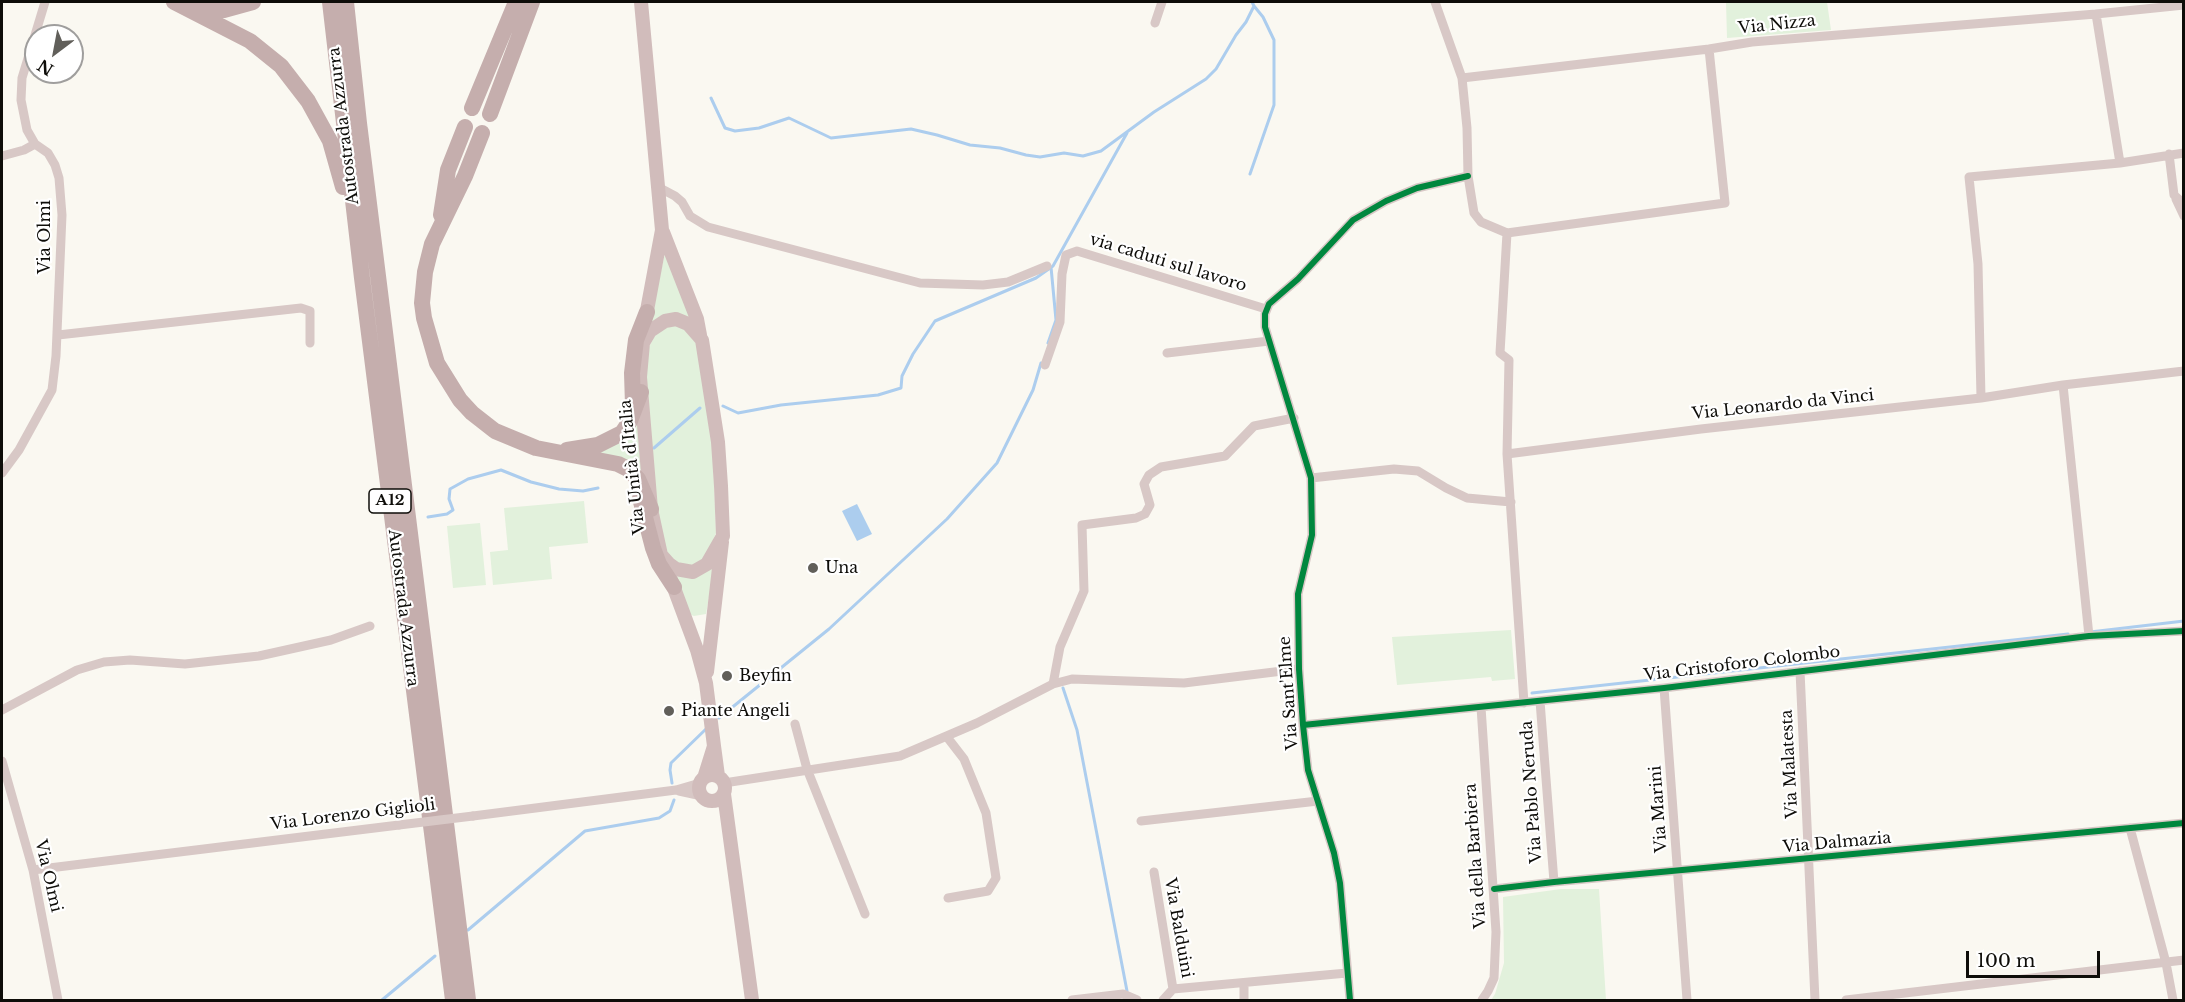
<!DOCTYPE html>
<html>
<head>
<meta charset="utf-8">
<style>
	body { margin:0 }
	#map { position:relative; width:2185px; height:1002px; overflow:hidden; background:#faf8f1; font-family:"Libre Baskerville",serif }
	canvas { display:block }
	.frame { position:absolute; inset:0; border:3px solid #0e0d09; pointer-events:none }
	.north { position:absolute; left:24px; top:24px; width:60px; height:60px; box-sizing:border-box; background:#fff; border:2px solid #9f9e9d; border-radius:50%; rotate:212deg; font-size:16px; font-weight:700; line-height:24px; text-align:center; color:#0e0d09 }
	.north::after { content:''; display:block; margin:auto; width:21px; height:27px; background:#615f5a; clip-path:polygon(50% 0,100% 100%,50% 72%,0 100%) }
	.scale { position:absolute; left:1966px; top:951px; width:134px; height:27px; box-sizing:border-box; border:3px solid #0e0d09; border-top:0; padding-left:8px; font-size:18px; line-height:21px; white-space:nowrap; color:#0e0d09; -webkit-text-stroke:4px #fff; paint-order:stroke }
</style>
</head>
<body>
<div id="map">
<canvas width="2185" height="1002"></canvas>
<div class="frame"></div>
<div class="north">N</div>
<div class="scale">100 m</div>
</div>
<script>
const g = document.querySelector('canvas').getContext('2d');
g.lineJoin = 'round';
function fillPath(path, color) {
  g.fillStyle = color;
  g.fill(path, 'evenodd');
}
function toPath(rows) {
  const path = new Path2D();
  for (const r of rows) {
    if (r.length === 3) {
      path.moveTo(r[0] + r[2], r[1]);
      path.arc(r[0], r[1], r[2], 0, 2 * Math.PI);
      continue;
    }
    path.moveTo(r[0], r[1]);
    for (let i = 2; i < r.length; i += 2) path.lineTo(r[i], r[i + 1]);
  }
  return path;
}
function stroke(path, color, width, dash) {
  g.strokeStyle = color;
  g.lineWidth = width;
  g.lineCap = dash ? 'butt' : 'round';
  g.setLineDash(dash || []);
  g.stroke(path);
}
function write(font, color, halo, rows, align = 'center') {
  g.font = font + ' "Libre Baskerville",serif';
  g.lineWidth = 4.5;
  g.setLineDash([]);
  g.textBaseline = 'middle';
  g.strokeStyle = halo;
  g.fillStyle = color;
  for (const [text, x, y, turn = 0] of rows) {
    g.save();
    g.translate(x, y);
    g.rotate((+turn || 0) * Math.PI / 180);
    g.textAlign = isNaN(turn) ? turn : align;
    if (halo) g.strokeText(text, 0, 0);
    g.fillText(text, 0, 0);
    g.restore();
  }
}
const green = toPath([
	[1726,2,1827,2,1831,30,1727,38],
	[665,253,692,320,649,324],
	[677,324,695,338,700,352,712,432,716,533,706,559,693,568,679,566,665,554,658,523,645,402,648,349,655,335,660,330],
	[637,422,645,470,641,473,592,450],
	[584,501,588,543,549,547,552,579,493,585,490,552,508,550,504,508],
	[480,523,486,585,453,588,447,526],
	[716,557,706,614,694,616,689,614,670,568,675,571],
	[1511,630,1515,679,1492,681,1491,677,1397,685,1392,637],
	[1561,889,1599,889,1606,1000,1491,1000,1495,994,1504,963,1503,897]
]);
const water = toPath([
	[857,504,872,534,857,541,842,511]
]);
const stream = toPath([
	[711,98,725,128,735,131,759,128,789,118,831,138,911,129,937,135,970,145,1000,148,1026,155,1040,157,1064,153,1083,156,1101,151,1154,112,1206,79,1216,69,1236,35,1246,22,1254,6,1252,2],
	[1250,174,1274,105,1274,40,1263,17,1254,6],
	[1048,343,1056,320,1051,267],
	[723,406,738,413,781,405,878,395,901,388,902,376,913,354,935,321,1036,278,1053,266,1127,133],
	[654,448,700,408],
	[428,517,447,514,453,510,449,499,450,489,468,479,501,470,531,482,559,489,583,491,598,488],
	[2090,632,2184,621],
	[1063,688,1077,730,1127,991],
	[1532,693,2068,634],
	[719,718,829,629,947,519,997,463,1033,390,1041,363],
	[672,783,670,770,671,763,707,728],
	[468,930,585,831,659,818,670,811,674,800],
	[382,1000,435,956]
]);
const street = toPath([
	[1435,2,1462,78,1467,128,1468,176,1474,213,1481,222,1507,233,1500,353,1509,360,1507,454,1524,703],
	[1155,23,1162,2],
	[1462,78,1709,49,1752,42,2096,14],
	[2169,154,2174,195,2184,204],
	[2,156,24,150,35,144],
	[2120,163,2096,14,2184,5],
	[658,187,675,196,682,202,690,216,708,227,920,283,983,285,1008,282,1047,266],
	[2176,199,2184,216],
	[1507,233,1725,203,1709,49],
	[58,335,301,308,310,311,310,343],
	[1167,353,1269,341],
	[1045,365,1060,322,1062,274,1066,255,1077,251,1266,309],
	[2063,385,2089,636],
	[1981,398,1978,264,1969,177,2120,163,2184,153],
	[1507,454,1701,429,1981,398,2063,385,2184,371],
	[2,473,19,450,52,390,56,356,62,215,59,178,55,165,48,153,35,144,27,130,21,100,22,78,45,2],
	[1311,478,1394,469,1418,471,1446,488,1467,498,1511,502],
	[1800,671,1815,1000],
	[1053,684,1060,647,1084,591,1082,525,1136,518,1145,514,1150,505,1144,484,1149,475,1161,467,1225,456,1254,426,1294,418],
	[1664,688,1687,1000],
	[1540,701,1554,882],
	[1481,707,1496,932,1494,978,1488,991,1482,1000],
	[2,710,77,670,104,662,130,660,185,664,259,656,331,640,370,626],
	[795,724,807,769,865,914],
	[1303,725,1664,688,2089,636,2184,631],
	[947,737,964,759,986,813,996,878,988,891,948,898],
	[2,761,33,870,58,1000],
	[724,783,900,756,977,723,1053,684,1072,679,1184,683,1299,669],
	[679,791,702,796],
	[473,816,676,790,700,783],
	[1141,821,1318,801],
	[2130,828,2166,963,2173,1000],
	[33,870,399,825],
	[1154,872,1173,989],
	[1494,889,1554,882,2184,823],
	[1244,983,1244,1000],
	[1072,1000,1123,994,1137,1000],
	[1163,1000,1173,989,1347,973],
	[1350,1000,1340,883,1334,853,1308,770,1303,725,1299,669,1298,594,1312,535,1311,478,1265,327,1265,314,1269,304,1298,279,1353,220,1386,201,1417,188,1468,176],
	[1846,1000,2184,960]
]);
const secondary = toPath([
	[641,2,662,230,645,321],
	[663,232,697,319,700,335],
	[676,319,688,324,702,340,718,442,721,486,723,536,707,564,693,572,676,569,669,564,661,555,651,509,640,377,643,343,650,331,665,321,676,319],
	[671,580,697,650,706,683,714,746],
	[707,672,722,542],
	[712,788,13],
	[704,778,714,746,718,776],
	[724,794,752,1000]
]);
const highway = toPath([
	[174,2,250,41,281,66,308,101,330,141,343,187],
	[330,2,362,278,453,1000],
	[346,2,359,123,468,1000],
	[195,7,209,10,224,10,253,2],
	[472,108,516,2],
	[490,114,532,2],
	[482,133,465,176,432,244,425,272,422,303,424,318,437,363,460,400,472,413,495,431,536,448,618,464,628,469,638,479,651,509],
	[441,215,448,170,465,127],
	[633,405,632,373,636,340,647,312],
	[567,450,598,445,622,433,630,421,641,392],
	[640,498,653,548,659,564,674,587]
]);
const streetBridge = toPath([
	[399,825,473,816]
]);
const cycleway = toPath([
	[1303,725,1664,688,2089,636,2184,631],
	[1494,889,1554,882,2184,823],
	[1350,1000,1340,883,1334,853,1308,770,1303,725,1299,669,1298,594,1312,535,1311,478,1265,327,1265,314,1269,304,1298,279,1353,220,1386,201,1417,188,1468,176]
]);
const markers = [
	[813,568,6,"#615f5a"],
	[727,676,6,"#615f5a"],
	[669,711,6,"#615f5a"]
];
const shields = [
	[390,501,42]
];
const shieldNames = [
	["A12",390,501]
];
const streetNames = [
	["Via Nizza",1777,25,-6],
	["Autostrada Azzurra",344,126,-97],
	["Via Olmi",45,237,-90],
	["via caduti sul lavoro",1168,263,17],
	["Via Leonardo da Vinci",1783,405,-6],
	["Via Unità d'Italia",633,467,-96],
	["Autostrada Azzurra",403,608,83],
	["Via Cristoforo Colombo",1742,664,-7],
	["Via Sant'Elme",1289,693,-94],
	["Via Malatesta",1790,764,-93],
	["Via Pablo Neruda",1532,792,-94],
	["Via Marini",1659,809,-94],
	["Via Lorenzo Giglioli",353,815,-7],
	["Via Dalmazia",1837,843,-5],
	["Via della Barbiera",1476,856,-94],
	["Via Olmi",48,876,77],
	["Via Balduini",1178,928,80]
];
const poiNames = [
	["Una",825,568],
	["Beyfin",739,676],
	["Piante Angeli",681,711]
];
fillPath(green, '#e2f1dc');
fillPath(water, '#accdee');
stroke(stream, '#accdee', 3);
stroke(street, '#d8c8c6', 9);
stroke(secondary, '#d1bcbb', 14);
stroke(highway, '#c5aead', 16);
stroke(streetBridge, '#d8c8c6', 9);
stroke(cycleway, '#00873e', 6);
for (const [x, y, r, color] of markers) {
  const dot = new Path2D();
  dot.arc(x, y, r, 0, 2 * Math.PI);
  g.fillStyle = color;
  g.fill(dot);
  stroke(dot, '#fff', 2);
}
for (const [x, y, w] of shields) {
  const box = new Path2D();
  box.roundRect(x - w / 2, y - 12, w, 24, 4.5);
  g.fillStyle = '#fff';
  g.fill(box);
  stroke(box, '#0e0d09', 1.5);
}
write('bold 15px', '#0e0d09', null, shieldNames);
write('16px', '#0e0d09', '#fff', streetNames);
write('16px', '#0e0d09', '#fff', poiNames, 'left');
</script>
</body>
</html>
